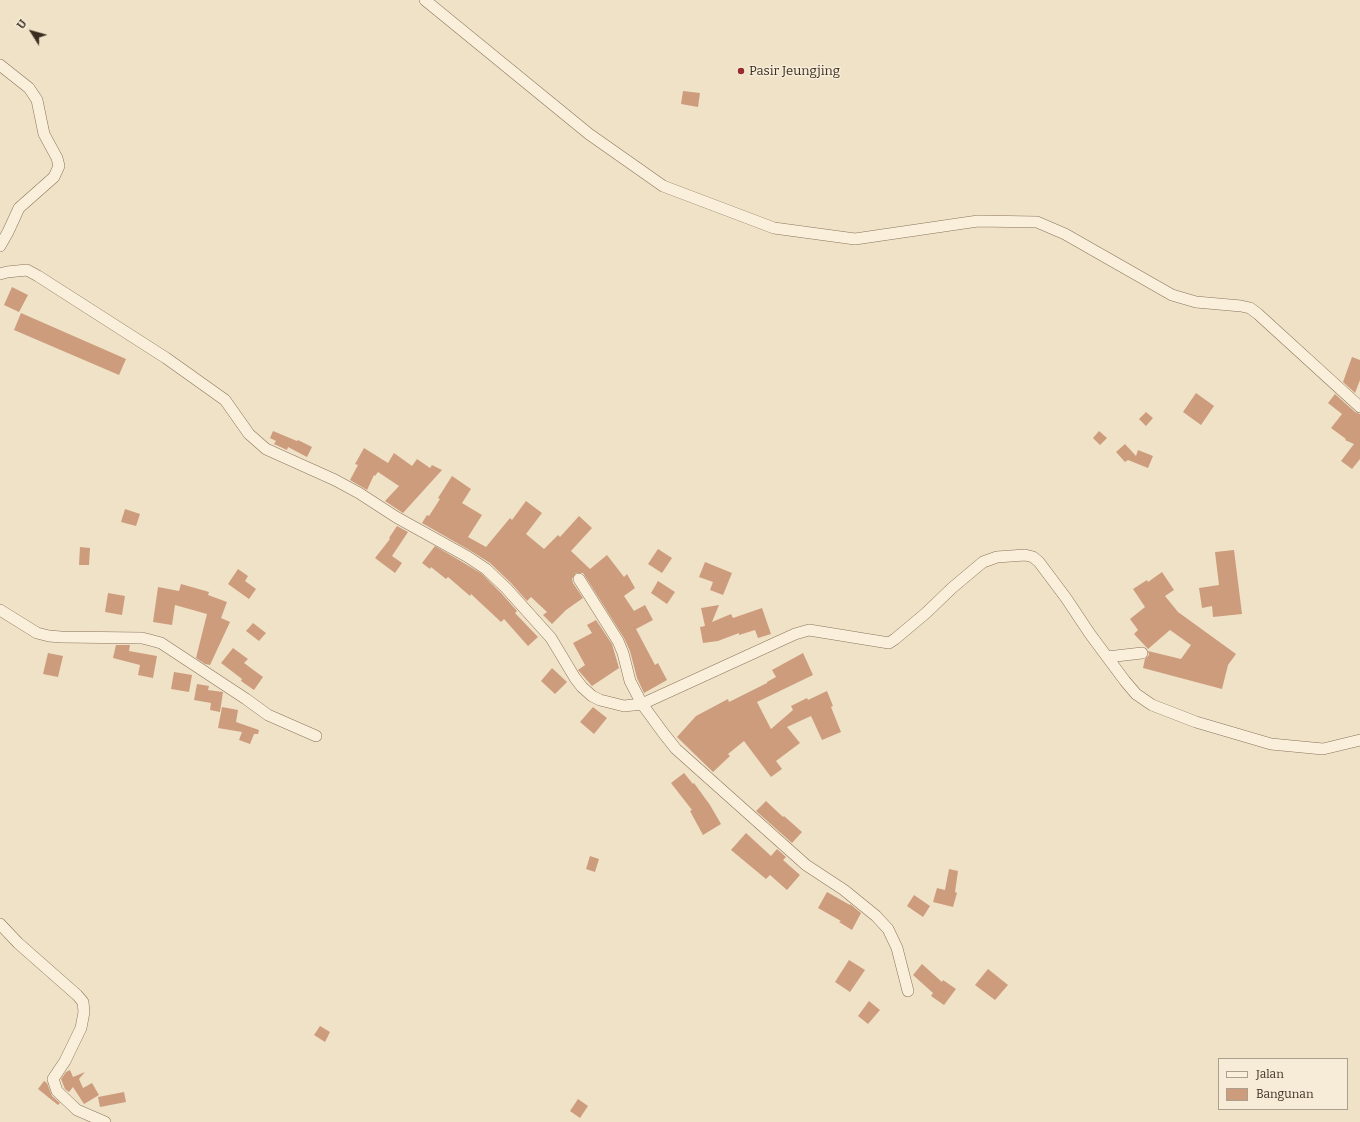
<!DOCTYPE html>
<html>
<head>
<meta charset="utf-8">
<style>
	body { margin:0 }
	#map { position:relative; width:1360px; height:1122px; overflow:hidden; background:#efe2c7; font-family:Bitter,serif }
	canvas { display:block }
	.legend { position:absolute; left:1218px; top:1058px; width:130px; height:52px; box-sizing:border-box; background:#f6ecd7; border:1px solid #ab9f8e; margin:0; padding:5px 7px; list-style:none; font-size:12px; color:#3b2c20 }
	.legend li { display:flex; align-items:center; gap:8px; height:20px }
	.legend b { width:20px; border:1px solid #ab9f8e }
	.north { position:absolute; left:12px; top:12px; width:40px; height:40px; -webkit-text-stroke:3px #f6ecd7; paint-order:stroke; rotate:307deg; font-size:11px; font-weight:700; line-height:16px; text-align:center; color:#3b2c20 }
	.north::after { content:''; display:block; margin:auto; width:14px; height:18px; background:#3b2c20; clip-path:polygon(50% 0,100% 100%,50% 72%,0 100%) }
</style>
</head>
<body>
<div id="map">
<canvas width="1360" height="1122"></canvas>
<ul class="legend">
<li><b style="height:5px;background:#f9efdb"></b>Jalan</li>
<li><b style="height:11px;background:#cd9c7d"></b>Bangunan</li>
</ul>
<div class="north">U</div>
</div>
<script>
const g = document.querySelector('canvas').getContext('2d');
g.lineJoin = 'round';
function fillPath(path, color) {
  g.fillStyle = color;
  g.fill(path, 'evenodd');
}
function toPath(rows) {
  const path = new Path2D();
  for (const r of rows) {
    path.moveTo(r[0], r[1]);
    for (let i = 2; i < r.length; i += 2) path.lineTo(r[i], r[i + 1]);
  }
  return path;
}
function stroke(path, color, width, dash) {
  g.strokeStyle = color;
  g.lineWidth = width;
  g.lineCap = dash ? 'butt' : 'round';
  g.setLineDash(dash || []);
  g.stroke(path);
}
function write(font, color, halo, rows, align = 'center') {
  g.font = font + ' Bitter,serif';
  g.lineWidth = 3;
  g.setLineDash([]);
  g.textBaseline = 'middle';
  g.strokeStyle = halo;
  g.fillStyle = color;
  for (const [text, x, y, turn = 0] of rows) {
    g.save();
    g.translate(x, y);
    g.rotate((+turn || 0) * Math.PI / 180);
    g.textAlign = isNaN(turn) ? turn : align;
    if (halo) g.strokeText(text, 0, 0);
    g.fillText(text, 0, 0);
    g.restore();
  }
}
const building = toPath([
	[683,91,700,93,698,107,681,104],
	[12,287,28,295,19,312,4,305],
	[21,313,126,359,119,375,14,330],
	[1352,357,1360,360,1360,380,1355,393,1343,382],
	[1196,393,1214,406,1201,425,1183,412],
	[1335,394,1355,412,1360,414,1360,459,1352,469,1341,461,1354,444,1345,440,1346,439,1331,428,1342,414,1328,403],
	[1146,412,1153,418,1146,426,1139,419],
	[273,431,297,441,298,440,312,447,307,457,288,447,287,450,274,444,276,441,270,438],
	[1099,431,1107,438,1100,445,1093,438],
	[1125,444,1136,456,1138,450,1153,456,1148,468,1128,460,1125,462,1116,452],
	[364,448,388,463,394,453,412,466,417,459,430,468,432,465,442,470,403,513,385,501,399,486,378,472,375,476,374,475,367,490,350,480,358,465,355,464],
	[452,476,471,489,462,503,482,515,468,537,486,547,510,518,512,520,526,501,542,513,526,534,544,549,558,535,560,537,579,516,592,528,571,551,590,569,607,555,624,577,627,574,635,588,624,596,634,611,645,605,653,620,636,629,655,665,658,663,667,680,644,693,637,678,630,651,624,638,583,573,576,573,572,579,573,583,583,598,566,610,552,624,543,615,547,612,531,597,527,601,511,583,490,563,471,551,422,523,427,515,429,516,440,499,438,498],
	[125,509,140,514,136,526,121,522],
	[397,526,408,532,392,556,402,563,395,573,375,558,390,539,389,538],
	[435,546,464,563,482,574,501,593,517,611,515,613,538,637,528,646,504,619,501,622,471,594,470,596,448,577,446,579,431,567,430,569,422,563],
	[80,547,90,548,89,565,79,565],
	[658,549,672,558,662,573,648,564],
	[1234,550,1242,614,1213,617,1212,606,1202,608,1199,588,1219,585,1215,552],
	[705,562,732,573,723,595,710,590,713,582,699,577],
	[238,569,248,576,245,581,256,589,249,599,228,584],
	[1162,572,1174,590,1165,596,1178,612,1236,654,1228,665,1222,689,1143,668,1145,659,1149,655,1148,651,1181,659,1191,645,1170,630,1148,649,1134,634,1138,630,1130,619,1145,607,1133,589,1147,580,1148,582],
	[658,581,675,592,667,604,651,593],
	[181,584,209,592,208,595,227,602,221,618,230,622,210,665,205,664,196,658,207,614,175,605,172,625,153,622,158,587,179,591],
	[108,593,125,596,122,615,105,612],
	[719,605,712,622,731,614,733,618,762,608,771,634,758,638,755,630,739,635,739,633,718,641,703,643,700,627,705,626,701,608],
	[596,620,612,644,619,668,592,686,578,670,585,665,573,643,592,633,587,625],
	[253,623,266,633,259,641,246,631],
	[116,645,130,645,129,651,157,656,153,678,138,675,140,665,113,658],
	[233,648,248,659,244,663,263,677,254,690,241,681,242,679,221,663],
	[48,653,63,656,58,677,43,674],
	[803,653,813,675,757,702,771,729,793,710,791,706,807,698,808,700,827,691,833,706,831,707,841,732,822,740,811,716,787,727,800,743,776,761,782,769,771,777,744,741,728,754,730,756,713,772,677,737,696,716,728,699,729,702,767,683,767,682,776,677,772,670],
	[552,668,567,682,555,694,541,681],
	[174,672,192,675,189,692,171,689],
	[197,684,209,686,208,690,223,692,220,712,210,710,211,703,194,700],
	[222,707,238,710,236,722,259,730,258,734,254,734,250,744,239,740,242,732,218,728],
	[593,707,607,718,594,734,580,722],
	[684,773,693,784,694,783,710,805,721,824,703,835,690,811,692,810,671,783],
	[766,801,783,817,784,816,802,832,792,843,756,811],
	[746,833,771,856,777,849,786,857,783,860,800,875,787,890,770,875,766,879,731,850],
	[590,856,599,859,595,872,586,869],
	[949,869,958,871,955,892,957,893,953,907,933,902,937,888,945,890],
	[827,892,850,905,850,904,861,913,852,930,839,922,841,921,818,908],
	[914,895,930,906,923,917,907,906],
	[849,960,865,970,850,992,835,982],
	[922,964,942,982,943,980,956,989,944,1005,931,996,933,993,913,975],
	[988,969,1008,985,995,1000,975,985],
	[869,1001,880,1010,868,1024,858,1016],
	[320,1026,330,1032,325,1042,314,1035],
	[70,1070,73,1077,85,1072,79,1079,83,1088,92,1083,99,1095,84,1104,73,1087,69,1092,65,1089,61,1079,66,1072],
	[44,1081,47,1083,52,1096,60,1103,58,1105,38,1089],
	[124,1092,126,1102,100,1107,98,1097],
	[578,1099,588,1106,580,1118,570,1111]
]);
const minor = toPath([
	[425,0,589,134,663,186,774,228,855,239,978,221,1037,222,1065,234,1172,295,1196,302,1241,306,1250,308,1258,314,1360,407],
	[0,65,29,88,37,100,44,134,57,158,59,166,54,177,19,208,8,232,0,246],
	[0,274,7,272,27,270,38,276,166,358,225,400,249,434,266,449,335,480,359,493,396,517,468,557,486,569,506,588,551,638,575,678,582,687,592,696,600,700,624,706,642,704,795,634,809,630,889,643,895,639,926,613,952,588,983,562,997,557,1025,555,1033,557,1039,562,1066,598,1090,634,1125,681,1136,694,1152,705,1196,722,1271,744,1323,749,1360,740],
	[579,579,618,641,623,653,630,681,642,704,664,734,676,749,806,865,844,890,876,916,888,929,897,948,908,991],
	[0,610,37,633,49,636,61,637,142,638,150,640,161,643,246,699,268,715,316,736],
	[1107,657,1142,653],
	[0,924,18,943,77,995,83,1002,84,1012,81,1028,65,1061,53,1079,57,1091,77,1110,105,1122]
]);
const markers = [
	[741,71,4,"#9a2c30"]
];
const poiNames = [
	["Pasir Jeungjing",749,71]
];
fillPath(building, '#cd9c7d');
stroke(minor, '#8b735c', 12);
stroke(minor, '#f9efdb', 11);
for (const [x, y, r, color] of markers) {
  const dot = new Path2D();
  dot.arc(x, y, r, 0, 2 * Math.PI);
  g.fillStyle = color;
  g.fill(dot);
  stroke(dot, '#f6ecd7', 1.5);
}
write('13px', '#3b2c20', '#f6ecd7', poiNames, 'left');
</script>
</body>
</html>
